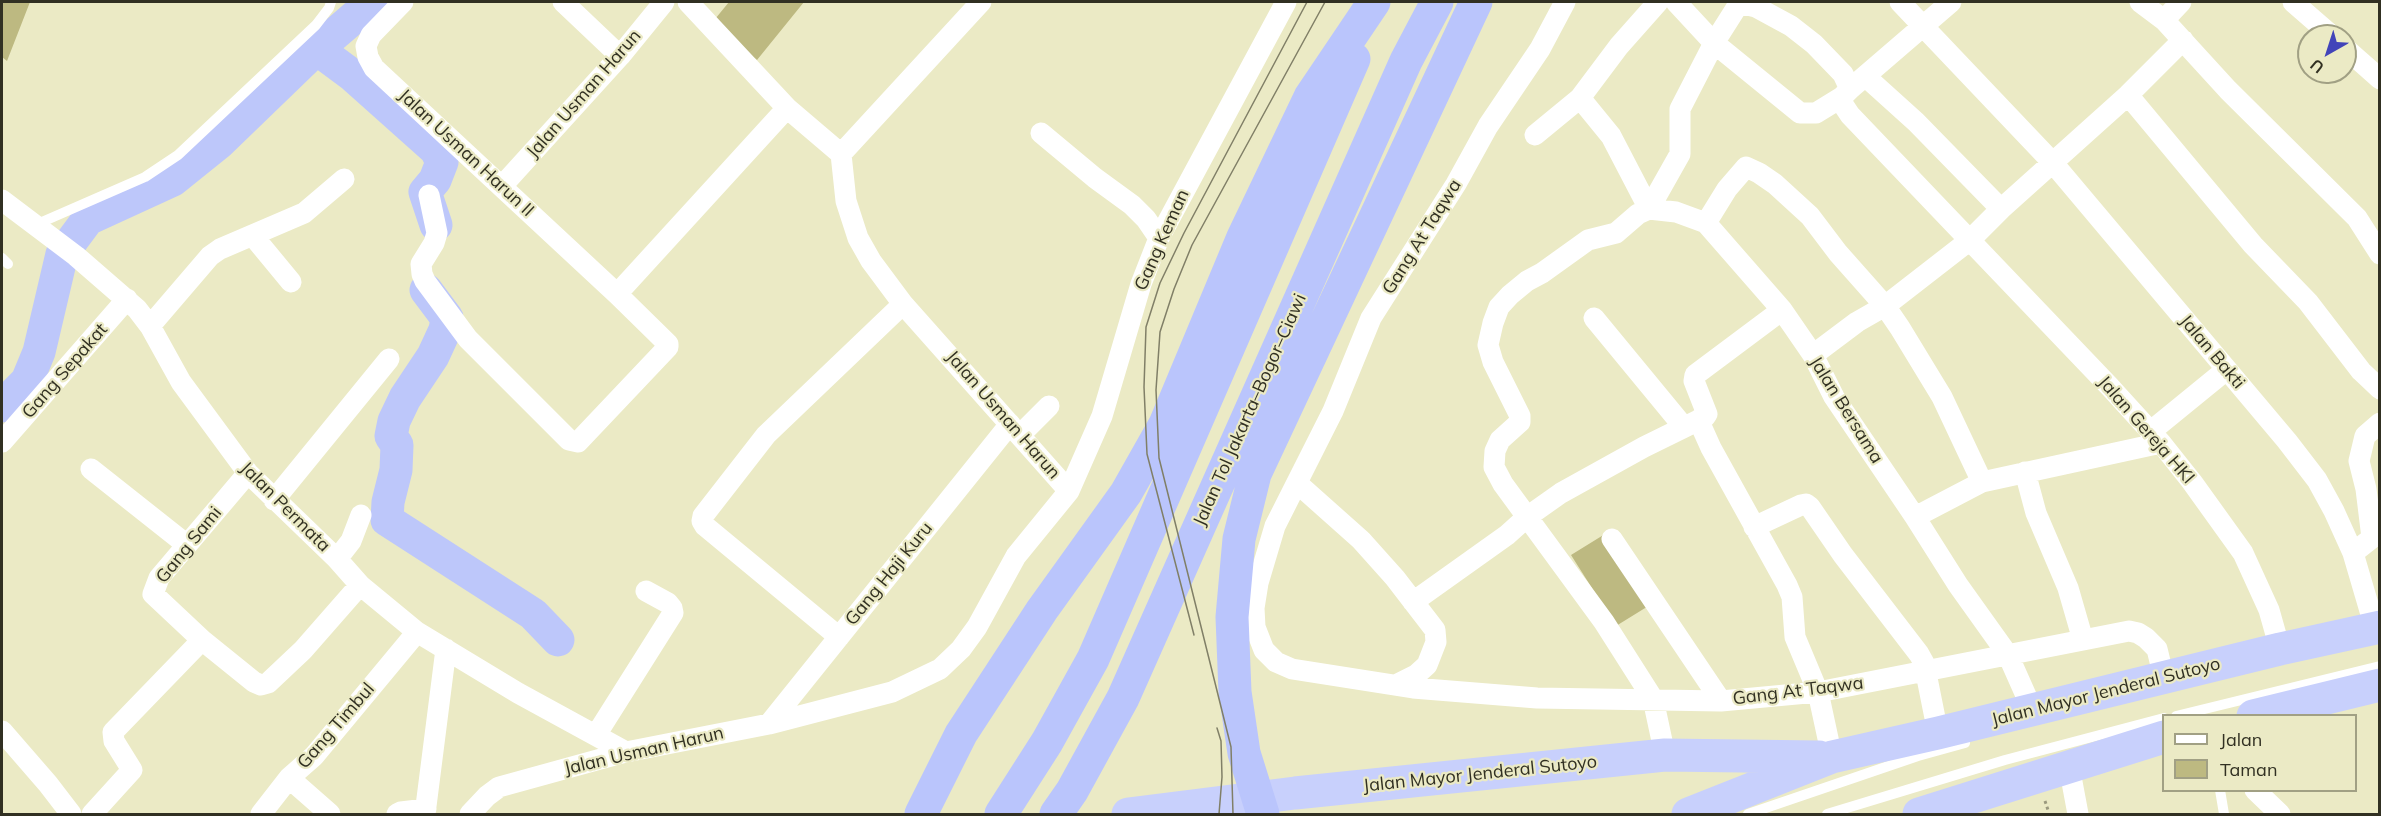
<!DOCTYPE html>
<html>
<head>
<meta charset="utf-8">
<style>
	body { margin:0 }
	#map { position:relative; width:2381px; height:816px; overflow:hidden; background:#ebeac5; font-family:Mulish,sans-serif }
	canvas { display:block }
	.frame { position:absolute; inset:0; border:3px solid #313022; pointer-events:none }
	.legend { position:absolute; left:2162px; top:714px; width:195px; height:78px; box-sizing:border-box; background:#ebeac5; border:2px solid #a1a084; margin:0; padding:8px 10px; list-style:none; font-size:18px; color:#313022 }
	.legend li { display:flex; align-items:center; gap:12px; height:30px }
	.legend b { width:30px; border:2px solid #a1a084 }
	.north { position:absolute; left:2297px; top:24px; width:60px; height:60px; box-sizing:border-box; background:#ebeac5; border:2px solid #a1a084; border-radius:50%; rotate:219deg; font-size:16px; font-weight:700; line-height:24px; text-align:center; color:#313022 }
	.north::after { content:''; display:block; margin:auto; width:21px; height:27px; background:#4244b9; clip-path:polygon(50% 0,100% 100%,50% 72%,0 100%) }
</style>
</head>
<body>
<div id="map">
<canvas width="2381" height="816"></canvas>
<div class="frame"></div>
<ul class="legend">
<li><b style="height:8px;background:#fff"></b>Jalan</li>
<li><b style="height:16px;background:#bdb981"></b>Taman</li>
</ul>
<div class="north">U</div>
</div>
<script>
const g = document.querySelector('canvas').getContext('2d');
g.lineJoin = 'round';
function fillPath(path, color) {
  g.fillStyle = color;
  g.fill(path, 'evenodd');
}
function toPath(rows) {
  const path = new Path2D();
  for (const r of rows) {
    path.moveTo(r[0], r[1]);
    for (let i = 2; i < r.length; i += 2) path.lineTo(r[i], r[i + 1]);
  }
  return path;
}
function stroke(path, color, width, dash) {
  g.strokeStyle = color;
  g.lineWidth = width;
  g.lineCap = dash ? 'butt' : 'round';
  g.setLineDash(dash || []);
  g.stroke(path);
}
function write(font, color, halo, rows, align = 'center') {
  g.font = font + ' Mulish,sans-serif';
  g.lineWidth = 4.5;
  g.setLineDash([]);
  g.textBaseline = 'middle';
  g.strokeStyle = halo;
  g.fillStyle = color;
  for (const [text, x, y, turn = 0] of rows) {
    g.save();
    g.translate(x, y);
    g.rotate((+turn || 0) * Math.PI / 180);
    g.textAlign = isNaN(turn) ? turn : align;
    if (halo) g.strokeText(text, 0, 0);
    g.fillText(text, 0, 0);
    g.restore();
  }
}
const green = toPath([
	[2,2,30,2,7,61,2,57],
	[729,2,804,2,757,60,711,24],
	[1605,534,1650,605,1616,626,1571,555]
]);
const river = toPath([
	[317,49,352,75,436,150,442,162,435,180,425,192,436,225],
	[426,290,447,318,445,330,433,356,405,398,394,421,391,436,397,445,396,470,388,502,387,520,533,614,558,640],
	[2,406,27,381,39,352,62,254,88,219,173,180,219,143,308,57,372,2]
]);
const path = toPath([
	[2045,801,2048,810]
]);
const service = toPath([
	[35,225,145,177,178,155,316,25,329,8,331,2],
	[2,258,8,264],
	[2176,716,2380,666],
	[2220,790,2224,814],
	[1748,814,1918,756,1965,743],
	[1827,814,2005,760,2164,718]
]);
const minor = toPath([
	[403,2,371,35,366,46,368,57,374,68,617,294,668,344,668,347,578,442,569,440,468,339,425,281,422,274,421,264,434,243,437,233,429,195],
	[563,2,620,56],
	[688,2,787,108,841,154,846,201,858,238,871,261,903,304,1069,491],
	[1565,2,1540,49,1488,126,1456,184,1371,318,1333,411,1275,526,1258,583,1254,608,1255,627,1264,650,1276,662,1292,669,1413,688,1537,698,1721,701,1818,692,2129,631,2138,633,2146,638,2157,649,2164,678],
	[1676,2,1714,43,1800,113,1816,113,1842,97],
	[1900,2,2053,163,2287,441,2317,480,2334,511,2353,553,2375,628],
	[1951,2,1850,89,1842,97,1842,103,1850,115,2110,387,2161,443,2192,482,2243,553,2269,610,2280,649],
	[2140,2,2164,20,2228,90,2357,218,2380,254],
	[2293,2,2332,36],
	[1739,3,1756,7,1791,26,1814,44,1843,74,1850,89],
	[2164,20,2181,2],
	[2345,48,2380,79],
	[1865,76,1916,122,2001,209],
	[2128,95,2253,245,2308,302,2361,371,2380,389],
	[1580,98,1619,46,1658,2],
	[1041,133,1095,178,1132,205,1146,219,1159,238],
	[1535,135,1580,98,1611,136,1649,209],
	[841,154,981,2],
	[502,186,620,56,664,2],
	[2,200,76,256,137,309,150,326,181,382,248,473,337,559,360,585,417,632,518,693,626,752],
	[1649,209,1676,212,1706,223,1782,310,1813,355,1834,397,1915,517,1958,585,2008,655,2032,709],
	[1706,223,1727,189,1746,167,1759,173,1775,184,1810,216,1838,253,1885,306,1900,328,1942,397,1982,482],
	[253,236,291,282],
	[617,294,787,108],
	[1594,318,1683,426],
	[150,326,210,256,220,249,304,213,344,179],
	[1813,355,1857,322,1885,306,1970,240,2001,209,2128,95,2183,40],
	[1700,419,1702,428,1711,448,1787,585,1792,597,1795,637,1818,692,1832,757],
	[2150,432,2226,370],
	[1020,435,1049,406],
	[2,442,127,299],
	[91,469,187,545],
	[2025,472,2036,513,2068,588,2083,640],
	[248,473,159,578,153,594,202,640,254,682,261,685,268,683,303,650,360,585],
	[1297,483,1361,540,1395,578,1435,630,1436,642,1427,665,1416,675,1398,684],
	[274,500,389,359],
	[1915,517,1982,482,2161,443],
	[1754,527,1801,505,1806,504,1810,507,1843,555,1919,654,1924,663,1938,733],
	[1612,539,1721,701],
	[2353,553,2372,538,2366,489,2359,461,2365,436,2380,423],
	[337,559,351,541,361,515],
	[1413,602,1507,535,1527,517,1561,493,1644,447,1705,417,1707,414,1694,381,1695,375,1782,310],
	[839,637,705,526,702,521,703,516,766,435,903,304],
	[769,724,1010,424],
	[2,731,48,784,71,814],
	[596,735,673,613,672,608,668,603,646,591],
	[1665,755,1653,699,1604,622,1503,484,1494,467,1495,451,1500,440,1520,422,1520,416,1493,362,1488,345,1493,323,1499,307,1510,295,1527,281,1542,273,1588,240,1616,233,1638,214,1649,209,1680,154,1680,109,1714,43,1740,2],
	[2069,766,2078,814],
	[2255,790,2280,814],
	[92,814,132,770,114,741,113,732,202,640],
	[261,814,289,778],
	[330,814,289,778,314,756,417,632],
	[397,814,401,812,426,809],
	[425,814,446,649],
	[470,814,487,796,499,787,626,752,769,724,892,692,940,669,961,649,977,627,1016,556,1069,491,1102,416,1141,284,1159,238,1286,2]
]);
const trunk = toPath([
	[2253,716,2380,685],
	[1128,814,1295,793,1665,755,1819,757],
	[1688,814,1832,757,1938,733,2280,649,2380,627],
	[1919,814,2164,737]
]);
const motorway = toPath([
	[921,814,961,734,1042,610,1126,493,1165,424,1243,237,1310,97,1374,2],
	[1001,814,1047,742,1093,659,1354,59],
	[1056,814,1072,791,1123,698,1406,61,1437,2],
	[1263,814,1244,753,1235,692,1232,617,1239,539,1255,474,1476,2]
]);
const tram = toPath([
	[1194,635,1147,454,1144,387,1146,327,1160,283,1184,233,1307,2],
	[1217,728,1221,741,1222,777,1219,814],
	[1233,814,1231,747,1159,458,1156,390,1160,332,1174,289,1192,245,1325,2]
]);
const streetNames = [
	["Jalan Usman Harun",584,94,-49],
	["Jalan Usman Harun II",466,153,43],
	["Gang At Taqwa",1422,237,-58],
	["Gang Keman",1162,240,-66],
	["Jalan Bakti",2212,352,50],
	["Gang Sepakat",65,371,-49],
	["Jalan Tol Jakarta–Bogor–Ciawi",1250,410,-66],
	["Jalan Bersama",1846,410,58],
	["Jalan Usman Harun",1003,415,49],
	["Jalan Gereja HKI",2146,430,49],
	["Jalan Permata",285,507,45],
	["Gang Sami",189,545,-51],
	["Gang Haji Kuru",889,574,-51],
	["Gang At Taqwa",1798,691,-7],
	["Jalan Mayor Jenderal Sutoyo",2106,692,-14],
	["Gang Timbul",336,726,-49],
	["Jalan Usman Harun",644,751,-13],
	["Jalan Mayor Jenderal Sutoyo",1480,774,-6]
];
fillPath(green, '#bdb981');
stroke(river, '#bdc7fa', 33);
stroke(path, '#9b9a7f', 3, [3, 3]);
stroke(service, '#fff', 10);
stroke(minor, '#fff', 21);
stroke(trunk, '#c8d0fc', 33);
stroke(motorway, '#bac5fc', 33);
stroke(tram, '#807f67', 1.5);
write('18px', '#313022', '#ebeac5', streetNames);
</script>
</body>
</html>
